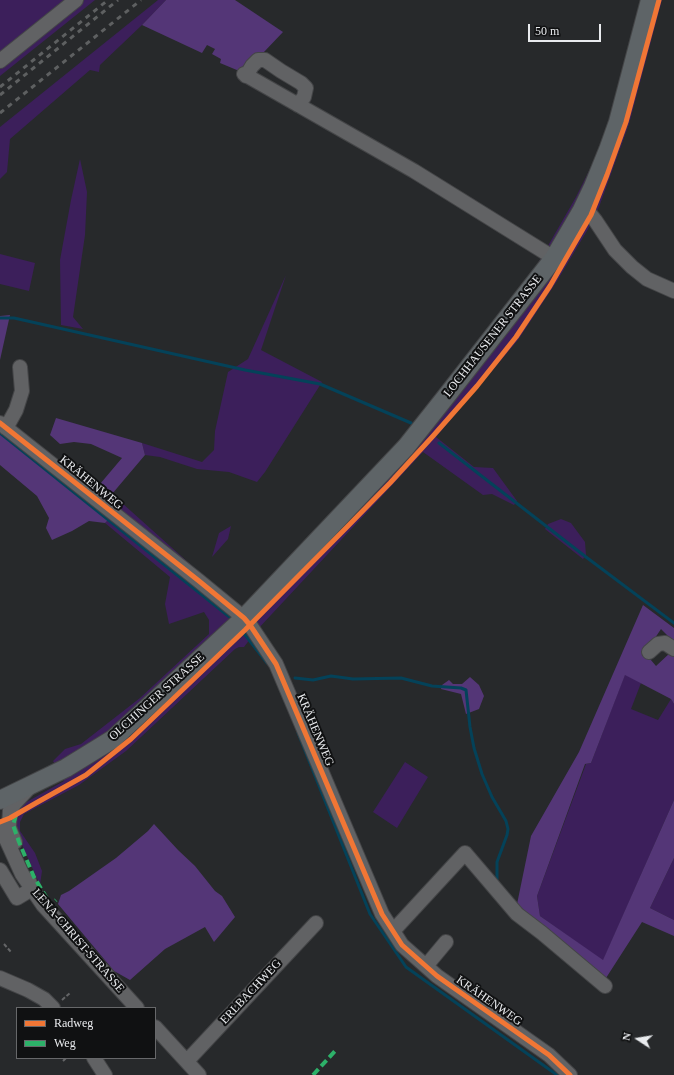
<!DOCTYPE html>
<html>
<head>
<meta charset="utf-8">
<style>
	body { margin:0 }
	#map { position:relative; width:674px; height:1075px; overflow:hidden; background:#27292b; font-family:"Times New Roman",serif }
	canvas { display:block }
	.legend { position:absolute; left:16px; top:1007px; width:140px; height:52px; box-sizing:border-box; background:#101112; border:1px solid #67686a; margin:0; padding:5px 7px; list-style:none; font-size:12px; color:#e9ebee }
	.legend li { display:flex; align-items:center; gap:8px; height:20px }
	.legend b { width:20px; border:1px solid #67686a }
	.north { position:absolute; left:618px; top:1019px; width:40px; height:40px; -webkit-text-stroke:3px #101112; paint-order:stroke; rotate:282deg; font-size:11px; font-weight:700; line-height:16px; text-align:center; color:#e9ebee }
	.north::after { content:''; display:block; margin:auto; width:14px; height:18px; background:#e9ebee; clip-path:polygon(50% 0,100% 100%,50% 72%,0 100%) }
	.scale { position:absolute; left:528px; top:24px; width:73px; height:18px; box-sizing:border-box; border:2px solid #e9ebee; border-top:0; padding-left:5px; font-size:12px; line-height:14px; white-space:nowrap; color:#e9ebee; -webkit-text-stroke:3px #101112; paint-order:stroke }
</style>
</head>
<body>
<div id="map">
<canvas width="674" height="1075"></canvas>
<ul class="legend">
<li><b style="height:5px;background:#f07635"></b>Radweg</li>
<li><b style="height:5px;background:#2db169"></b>Weg</li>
</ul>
<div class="north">N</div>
<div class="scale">50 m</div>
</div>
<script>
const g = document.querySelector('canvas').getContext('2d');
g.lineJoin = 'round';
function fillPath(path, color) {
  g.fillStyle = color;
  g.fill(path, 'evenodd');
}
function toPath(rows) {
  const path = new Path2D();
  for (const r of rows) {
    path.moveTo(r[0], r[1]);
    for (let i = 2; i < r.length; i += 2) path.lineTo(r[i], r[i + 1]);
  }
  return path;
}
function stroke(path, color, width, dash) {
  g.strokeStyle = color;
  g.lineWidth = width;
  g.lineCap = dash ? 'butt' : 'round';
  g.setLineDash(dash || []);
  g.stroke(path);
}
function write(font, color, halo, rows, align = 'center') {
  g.font = font + ' "Times New Roman",serif';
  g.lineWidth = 4;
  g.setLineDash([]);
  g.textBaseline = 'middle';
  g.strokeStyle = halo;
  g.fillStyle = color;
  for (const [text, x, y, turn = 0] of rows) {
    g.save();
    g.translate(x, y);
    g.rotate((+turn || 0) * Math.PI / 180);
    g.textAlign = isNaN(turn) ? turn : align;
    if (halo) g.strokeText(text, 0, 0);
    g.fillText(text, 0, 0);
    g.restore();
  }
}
const green = toPath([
	[0,0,72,0,0,58],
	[78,0,95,0,0,76,0,64],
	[158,0,166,0,142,25,100,65,99,72,90,70,10,139,7,172,0,179,0,127],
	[644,0,662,0,629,124,599,207,591,224,557,281,518,340,436,437,474,467,493,468,517,501,514,505,492,494,483,495,423,452,257,630,244,647,239,647,235,649,126,751,79,785,24,814,20,822,20,831,35,853,42,871,40,885,14,827,16,808,64,781,53,761,65,749,81,744,140,698,209,634,209,620,204,612,169,624,165,604,170,577,105,523,112,516,234,615,246,607,401,441,537,265,576,197,593,163,611,117],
	[80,159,87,192,85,235,73,317,83,329,61,325,60,260,71,200],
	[0,254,35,263,29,291,0,284],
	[286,275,261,350,322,382,265,472,257,482,229,472,197,469,160,457,145,455,142,443,202,462,214,450,215,431,228,372,248,359],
	[112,494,200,573,115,513],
	[561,519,571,523,585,542,586,555,583,559,545,529,548,524],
	[231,526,228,539,212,557,219,533],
	[625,674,641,683,631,709,658,720,671,699,674,704,674,800,603,961,540,916,537,896,586,764,591,763],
	[405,762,428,777,397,828,373,812],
	[674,858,674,920,650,908]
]);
const forest = toPath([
	[166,0,235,0,283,32,244,73,220,63,221,59,212,54,215,49,207,45,202,53,142,25],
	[10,315,0,360,0,316],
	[56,418,142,443,145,455,112,494,115,513,105,523,89,521,72,531,52,540,46,528,49,518,37,496,0,465,0,427,89,497,122,458,111,453,91,444,74,442,60,444,50,435],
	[643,605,674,628,674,642,661,629,645,653,656,666,671,652,674,654,674,704,671,699,625,675,591,763,585,764,537,896,540,916,603,960,674,800,674,858,650,908,674,920,674,936,642,922,606,978,516,909,531,836,579,752],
	[470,677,479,685,484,696,479,709,466,714,461,694,441,689,442,685,449,680,453,684,462,684],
	[154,824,178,850,195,866,215,891,222,896,235,917,214,942,205,927,165,949,130,980,114,971,58,904,61,895,69,891,116,858,148,831]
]);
const stream = toPath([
	[0,318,14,318,245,370,320,384,411,423],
	[0,433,232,619],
	[439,443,586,557,674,623],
	[242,631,267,663],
	[295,678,313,680,331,676,353,679,401,678,432,686,461,688,466,690,470,727,474,748,482,774,492,797,506,821,508,829,507,835,497,862,497,880],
	[298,733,370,914,406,967,557,1075]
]);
const path = toPath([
	[4,944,11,952],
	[62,1000,70,993,71,994],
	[63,1061,66,1058]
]);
const minor = toPath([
	[0,61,76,0],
	[244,74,414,171,554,258],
	[246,76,252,66,258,60,265,60,281,71,301,83,306,88,304,97,298,105],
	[582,210,591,215,595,220,615,250,632,267,647,279,674,291],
	[0,423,199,581,244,618,250,625,276,664,382,914,402,945,437,976,549,1055,570,1075],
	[6,428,16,410,22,391,20,367],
	[649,652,658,644,665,643,674,649],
	[0,829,7,841,22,874,43,905,137,1008],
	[15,842,9,827,10,810,15,803,28,789],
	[0,870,17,898,32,889,29,881],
	[393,931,465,853,517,914,542,933,605,986],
	[426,966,446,942],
	[0,978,28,990,44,999,53,1008],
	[155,1027,199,1075],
	[94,1058,105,1075],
	[187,1061,316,923]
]);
const major = toPath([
	[0,800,66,768,113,739,244,618,406,447,448,394,554,258,582,210,593,187,608,150,618,122,650,0]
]);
const rail = toPath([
	[0,87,108,0],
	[0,95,118,0],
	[0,113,141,0]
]);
const quiet = toPath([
	[16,815,13,825,19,842,34,877,51,905],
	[47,909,56,900],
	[313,1075,336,1050]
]);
const cycleway = toPath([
	[0,423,199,581,244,618,250,625,276,664,382,914,402,945,437,976,549,1055,570,1075],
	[0,822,10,818,36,803,86,775,131,739,245,630,347,527,390,483,433,436,477,386,516,337,550,286,591,215,607,175,626,122,659,0]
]);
const streetNames = [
	["LOCHHAUSENER STRASSE",493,336,-52],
	["KRÄHENWEG",91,483,39],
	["OLCHINGER STRASSE",157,697,-42],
	["KRÄHENWEG",315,730,67],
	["LENA-CHRIST-STRASSE",78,941,49],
	["ERLBACHWEG",251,992,-47],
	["KRÄHENWEG",489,1001,35]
];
fillPath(green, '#3c1f5b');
fillPath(forest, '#543677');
stroke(stream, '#044259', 3);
stroke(minor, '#444547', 16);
stroke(major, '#444547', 20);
stroke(path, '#646567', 2, [4, 2]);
stroke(minor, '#616264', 14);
stroke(major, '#5e6467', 18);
stroke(rail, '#5e6061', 3, [5, 5]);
stroke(quiet, '#2db169', 4, [8, 4]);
stroke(cycleway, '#f07635', 5);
write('12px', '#e9ebee', '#101112', streetNames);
</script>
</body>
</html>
